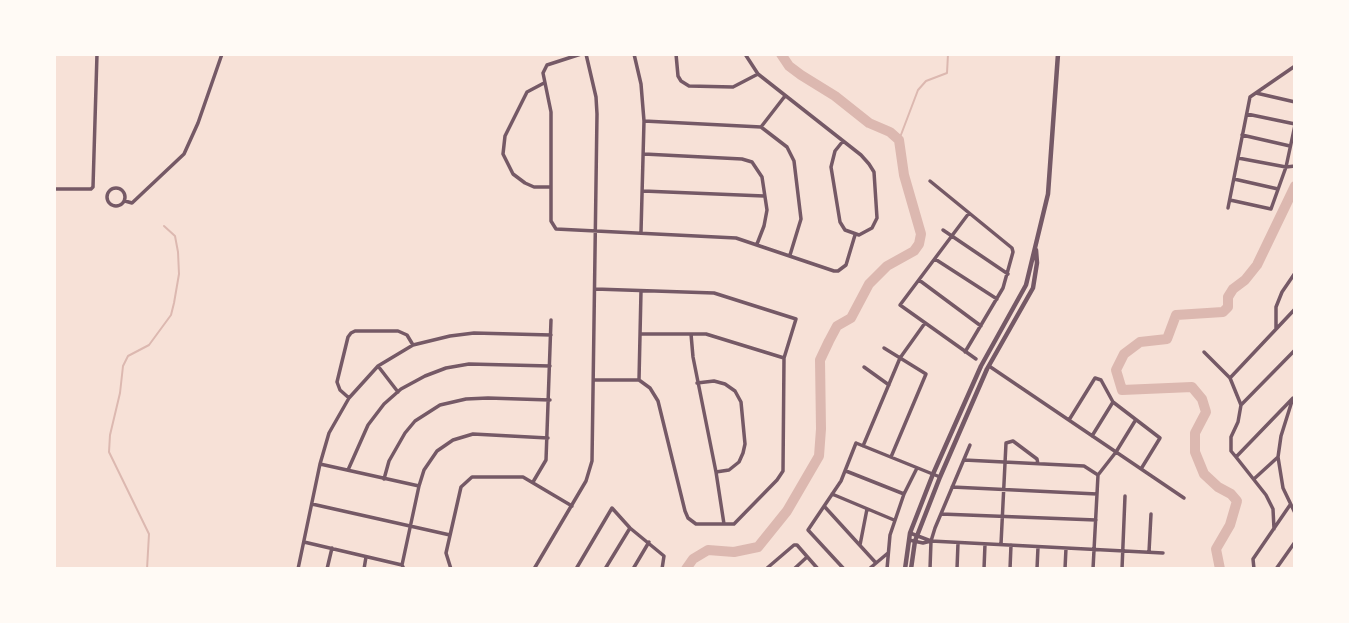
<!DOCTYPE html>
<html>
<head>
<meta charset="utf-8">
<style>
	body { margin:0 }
	#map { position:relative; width:1349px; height:623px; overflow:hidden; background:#f7e1d7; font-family:Karla,sans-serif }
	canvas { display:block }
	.frame { position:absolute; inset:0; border:56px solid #fffaf5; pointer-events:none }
</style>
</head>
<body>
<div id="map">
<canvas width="1349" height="623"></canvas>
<div class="frame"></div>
</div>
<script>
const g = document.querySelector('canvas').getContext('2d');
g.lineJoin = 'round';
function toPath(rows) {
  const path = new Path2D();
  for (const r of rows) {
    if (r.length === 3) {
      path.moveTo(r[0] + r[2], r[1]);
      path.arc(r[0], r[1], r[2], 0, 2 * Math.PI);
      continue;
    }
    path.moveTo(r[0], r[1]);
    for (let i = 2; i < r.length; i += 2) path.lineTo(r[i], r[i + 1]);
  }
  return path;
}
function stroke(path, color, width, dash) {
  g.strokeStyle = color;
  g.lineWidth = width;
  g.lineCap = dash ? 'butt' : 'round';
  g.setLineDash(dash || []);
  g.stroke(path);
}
const stream = toPath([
	[899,140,918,90,926,81,947,73,948,54],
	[147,569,149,534,109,452,110,435,120,393,123,366,128,356,149,345,171,315,174,303,179,274,178,252,175,236,164,226]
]);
const river = toPath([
	[686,569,693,559,708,550,734,552,758,547,787,511,819,456,821,429,820,360,829,341,837,326,851,318,869,284,887,266,914,251,919,244,921,234,904,175,899,140,890,132,869,123,835,96,801,75,789,66,781,54],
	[1220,569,1216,549,1230,525,1237,501,1231,494,1218,487,1204,474,1195,452,1195,433,1206,412,1202,399,1192,387,1122,390,1116,370,1124,354,1140,342,1167,339,1176,315,1223,312,1228,307,1228,297,1233,289,1245,280,1257,265,1295,186]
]);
const minor = toPath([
	[581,54,547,65,543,73,551,112,551,221,556,229,736,238,834,271,838,271,846,265,855,235],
	[634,54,641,84,644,121,641,232],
	[676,54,678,76,681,81,689,86,733,87,758,74],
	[745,54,758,74,861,155,869,164,874,172,877,218,872,228,859,235,845,230,840,222,831,167,835,151,843,141],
	[544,83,527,92,505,136,503,154,513,174,525,183,534,187,551,187],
	[1256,93,1295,102],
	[1247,114,1295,124],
	[644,121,761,127,785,96],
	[761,127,787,147,794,161,801,219,790,255],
	[1242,135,1290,146],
	[644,154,742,159,752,162,762,177,767,210,764,226,757,244],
	[1238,158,1286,167,1295,125],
	[1234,179,1278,189],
	[930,181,1012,248,1013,252,1003,288,965,352],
	[116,197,9],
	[54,189,91,189,93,187,97,54],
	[643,191,764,196],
	[1230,200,1271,209,1286,167,1295,166],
	[125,201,132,203,184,154,198,123,222,54],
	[1228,208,1250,97,1295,66],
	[969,213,900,305,976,359],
	[943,230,1008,274],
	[935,259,997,299],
	[919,280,981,326],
	[1276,328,1276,307,1282,292,1295,273],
	[640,334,706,334,784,358],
	[691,334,693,357,716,472,724,524],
	[884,348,926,374,891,457],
	[1204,352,1230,378,1241,405,1238,422,1231,437,1231,451,1236,457],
	[378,366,398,392],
	[989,366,1184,498],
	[864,367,889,385],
	[1230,378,1295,309],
	[594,380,639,380,650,388,658,401,685,511,688,518,696,524,734,524,777,480,783,471,784,358,796,319,714,293,595,289],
	[639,380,641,291],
	[697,383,714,381,725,384,735,391,741,402,745,444,743,453,739,462,729,470,716,472],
	[349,398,340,390,337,382,348,337,351,333,355,331,398,331,407,335,413,345],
	[1292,401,1281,436,1278,457,1283,488,1295,513],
	[1241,405,1295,350],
	[1069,420,1095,378,1101,380,1113,402,1160,438,1141,469],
	[1092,436,1113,402],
	[863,446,900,358,925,323],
	[964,460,1084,466,1098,475,1093,569],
	[320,464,419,486],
	[348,470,368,425,384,404,401,389,425,376,446,368,469,364,550,366],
	[846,471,904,494],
	[1098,475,1116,452,1135,421],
	[1255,478,1278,457],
	[384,479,389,461,405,433,415,421,440,405,466,399,488,398,550,400],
	[533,482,546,460,551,320],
	[952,487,1097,494],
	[832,494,894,520],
	[312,504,450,535],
	[824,506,876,563],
	[941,514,1096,520],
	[1274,529,1273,509,1266,495,1236,457,1293,398],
	[910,533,931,541],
	[909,540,923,543,931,541,1163,553],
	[304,542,402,565],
	[1001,544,1006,443,1013,441,1037,459,1038,464],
	[860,545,867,509],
	[1149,552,1151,514],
	[298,569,320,464,329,433,349,398,378,366,413,345,450,336,474,333,551,335],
	[327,569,332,548],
	[364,569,366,557],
	[404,569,402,565,419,486,424,470,437,451,453,440,473,434,548,438],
	[451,569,446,553,461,487,472,477,523,477,572,506],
	[534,569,586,481,592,461,597,114,596,97,586,54],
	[576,569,612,508,630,528,664,556,662,569],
	[605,569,630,528],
	[633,569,649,542],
	[766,569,794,545,797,545,818,569],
	[794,569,807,557],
	[844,569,808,530,841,481,856,443,940,477],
	[869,569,888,553],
	[887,569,890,535,904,494,917,468],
	[930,569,931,541,935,528,970,445],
	[957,569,958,543],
	[984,569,985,544],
	[1010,569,1011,545],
	[1037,569,1038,547],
	[1065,569,1066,548],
	[1122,569,1125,496],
	[1254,569,1253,559,1290,505],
	[1276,569,1295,542]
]);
const tertiary = toPath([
	[905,569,910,533,933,474,981,366,1026,285,1048,194,1058,54],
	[911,569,915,541,940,477,987,369,1033,288,1037,263,1036,250]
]);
stroke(stream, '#dcb8b0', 2);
stroke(river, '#dcb8b0', 10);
stroke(minor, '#755966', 3.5);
stroke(tertiary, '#755966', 4.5);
</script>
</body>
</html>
